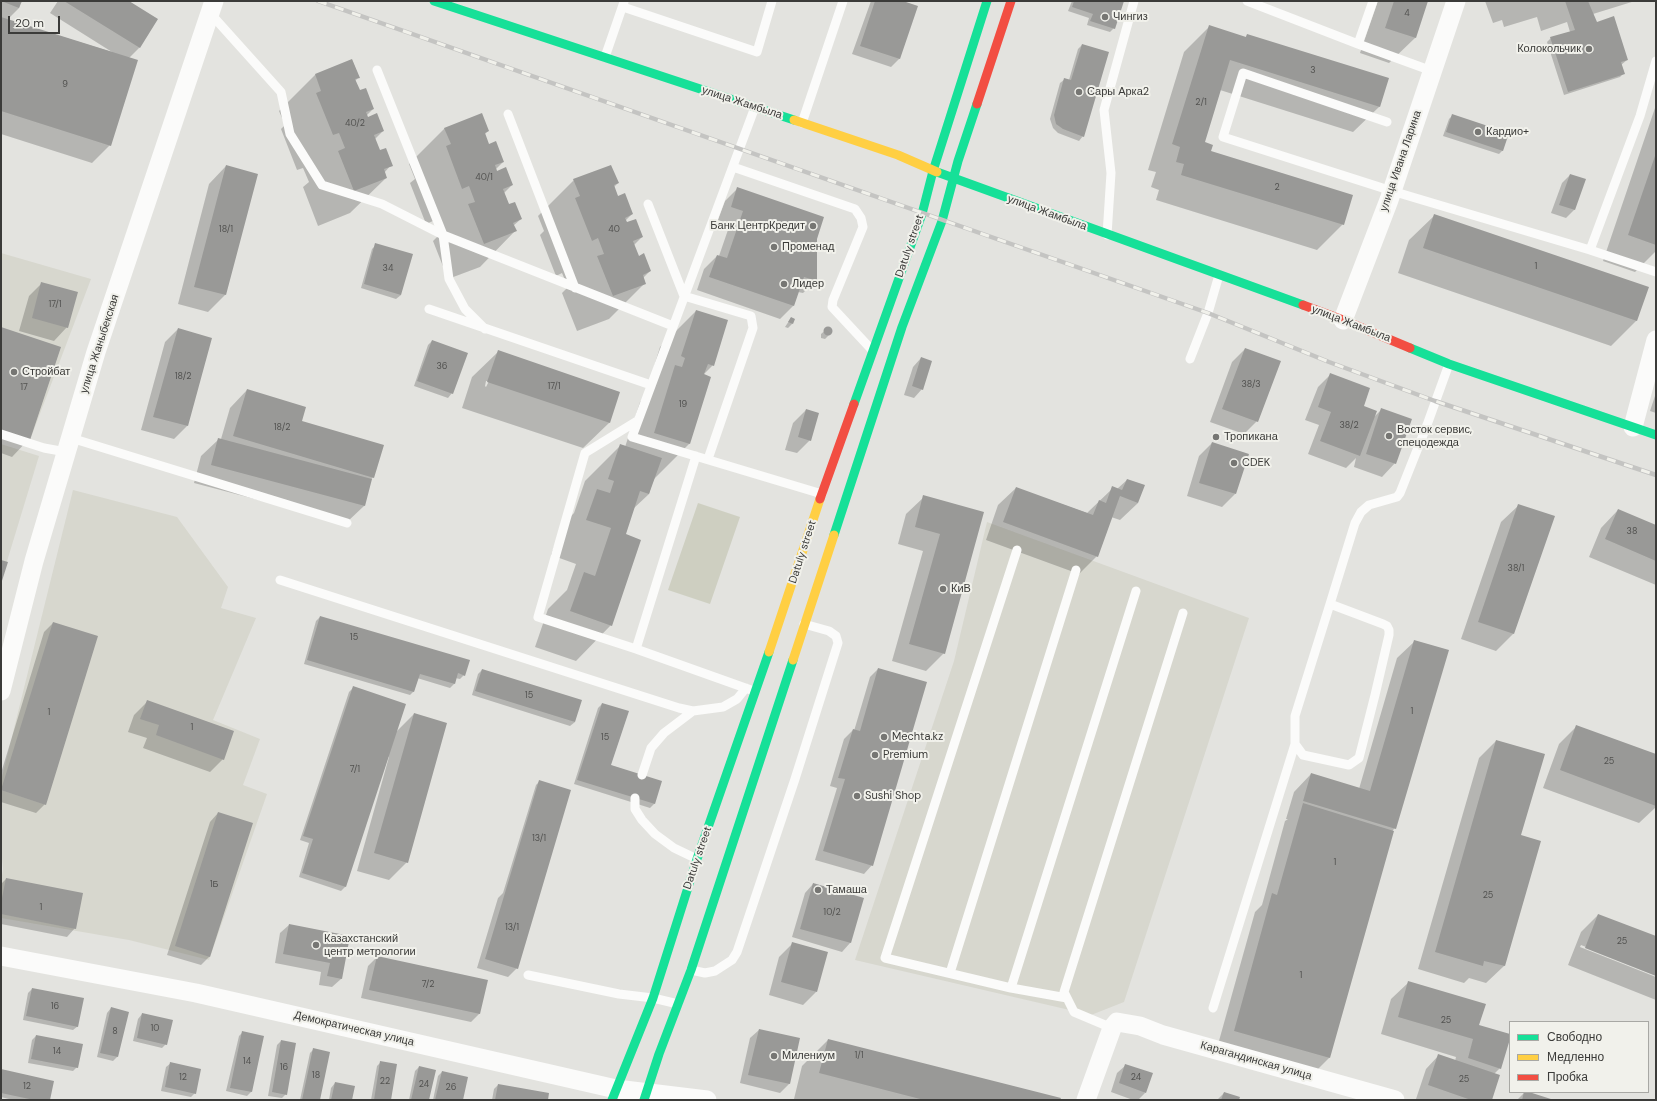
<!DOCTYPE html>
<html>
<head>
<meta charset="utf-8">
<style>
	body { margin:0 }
	#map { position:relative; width:1657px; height:1101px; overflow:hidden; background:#e3e3df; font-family:"DM Sans",sans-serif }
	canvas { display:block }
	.frame { position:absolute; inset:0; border:2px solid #3b3b39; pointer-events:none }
	.legend { position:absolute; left:1509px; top:1021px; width:140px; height:72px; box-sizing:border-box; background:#f1f1eb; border:1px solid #a8a8a4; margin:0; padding:5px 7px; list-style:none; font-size:12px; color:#3b3b39 }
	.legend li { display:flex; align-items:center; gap:8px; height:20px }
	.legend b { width:20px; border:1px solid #a8a8a4 }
	.scale { position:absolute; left:8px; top:16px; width:52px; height:18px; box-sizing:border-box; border:2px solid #3b3b39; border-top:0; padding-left:5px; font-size:12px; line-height:14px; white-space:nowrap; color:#3b3b39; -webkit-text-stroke:3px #f1f1eb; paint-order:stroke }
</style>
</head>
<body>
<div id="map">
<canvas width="1657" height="1101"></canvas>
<div class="frame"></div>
<ul class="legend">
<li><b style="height:5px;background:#16e098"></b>Свободно</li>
<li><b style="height:5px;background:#ffcf43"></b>Медленно</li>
<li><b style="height:5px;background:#f24e42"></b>Пробка</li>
</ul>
<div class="scale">20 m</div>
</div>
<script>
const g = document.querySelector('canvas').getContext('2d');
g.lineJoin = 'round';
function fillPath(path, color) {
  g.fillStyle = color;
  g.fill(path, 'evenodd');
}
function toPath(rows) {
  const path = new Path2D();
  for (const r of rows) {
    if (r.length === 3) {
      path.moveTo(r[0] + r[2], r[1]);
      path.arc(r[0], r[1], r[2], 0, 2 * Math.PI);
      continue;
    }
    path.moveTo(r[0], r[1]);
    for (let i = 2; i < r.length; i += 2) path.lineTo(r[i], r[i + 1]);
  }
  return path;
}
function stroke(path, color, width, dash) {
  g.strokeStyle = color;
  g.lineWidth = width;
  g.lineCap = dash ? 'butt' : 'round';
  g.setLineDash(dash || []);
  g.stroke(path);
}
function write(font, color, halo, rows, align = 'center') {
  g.font = font + ' "DM Sans",sans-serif';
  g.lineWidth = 4;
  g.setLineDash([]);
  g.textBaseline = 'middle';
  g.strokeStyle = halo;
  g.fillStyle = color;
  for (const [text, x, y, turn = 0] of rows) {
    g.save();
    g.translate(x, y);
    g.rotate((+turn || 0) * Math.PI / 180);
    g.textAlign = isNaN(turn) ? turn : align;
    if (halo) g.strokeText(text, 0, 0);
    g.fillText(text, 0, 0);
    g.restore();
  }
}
const built = toPath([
	[1,253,91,279,30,440,1,430],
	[1,444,39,456,1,581],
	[73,490,177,517,228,587,221,608,256,618,213,720,260,739,243,785,267,794,209,960,129,940,1,918,1,882,3,869,1,848,1,781],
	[987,522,1249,618,1124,1002,1091,1015,855,960,954,661]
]);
const green = toPath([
	[698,503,740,517,710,604,668,590]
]);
const shadow = toPath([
	[1,1,21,1,19,8,7,20,112,52,50,13,58,1,127,1,157,19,139,48,129,58,110,145,92,163,1,134],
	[871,1,900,1,900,58,891,67,852,54],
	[1072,1,1122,1,1114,28,1110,32,1087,25,1089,18,1068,11],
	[1378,1,1427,1,1415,38,1389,63,1360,53],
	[1485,1,1635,1,1593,14,1596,23,1627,60,1621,65,1624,73,1620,77,1564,95,1547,42,1551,38,1570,32,1567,22,1541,31,1537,17,1504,27,1502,20,1493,23],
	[1209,27,1245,38,1247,35,1387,79,1379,107,1353,132,1220,90,1203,143,1210,151,1343,224,1317,250,1156,200,1159,190,1151,187,1156,172,1148,170,1184,52],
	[1082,45,1083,136,1079,141,1058,133,1053,128,1050,119,1060,83,1065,79,1069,80,1078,49],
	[352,60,359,77,355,81,359,91,373,109,366,116,383,131,375,139,379,151,391,165,384,173,386,178,350,213,318,226,303,187,309,182,303,168,297,170,281,129,285,125,279,111,315,75],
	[1656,105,1656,251,1635,272,1603,261],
	[1453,115,1503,150,1499,154,1443,136,1449,119],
	[445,128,488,131,484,135,488,145,503,162,496,169,497,172,512,185,504,193,509,205,521,219,513,226,515,231,480,267,448,279,433,241,438,236,433,221,426,224,410,183,415,179,409,164],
	[226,166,225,295,208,312,178,304,209,184],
	[1570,175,1585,180,1574,210,1566,218,1551,213,1562,183],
	[574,180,618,183,614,187,618,197,632,214,625,221,642,237,634,245,638,257,650,271,643,278,645,283,609,319,577,331,562,293,568,287,562,273,556,276,540,235,544,231,538,216],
	[738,188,816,239,816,280,803,293,798,292,793,306,780,319,697,290,704,269,717,256,719,256,730,224,718,220,725,201],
	[1435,215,1637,320,1611,346,1398,273,1409,240],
	[376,245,401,295,396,299,361,288,372,249],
	[42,283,67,327,54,341,19,331,29,296],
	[696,311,713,365,703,375,710,378,689,444,653,480,649,494,633,509,624,535,611,625,576,661,535,647,548,609,567,590,576,564,551,555,561,526,574,513,585,481,621,445,625,447,640,402,648,393,646,392,660,347],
	[791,318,794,319,792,324,788,328,785,327],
	[1,328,29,439,12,457,1,453],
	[828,328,832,330,832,332,825,339,821,338,821,334],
	[178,329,187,426,174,439,141,430,165,342],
	[432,341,452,393,448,398,414,386,428,345],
	[1245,349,1257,421,1244,434,1210,422,1232,362],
	[498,352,619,392,609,423,583,448,462,408,472,377],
	[486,381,489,381,486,387,485,386],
	[921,358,922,389,914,398,904,395,913,367],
	[1331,374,1374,417,1381,410,1395,463,1382,477,1354,467,1356,458,1346,468,1308,454,1319,425,1305,420,1318,387],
	[247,390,300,421,373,477,371,480,364,506,346,523,194,483,201,456,219,439,221,439,230,408],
	[1656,393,1656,413,1650,411],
	[806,410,810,440,797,453,785,450,793,423],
	[1212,443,1235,494,1222,507,1187,496,1199,456],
	[1127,480,1138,503,1120,520,1111,517,1097,556,1079,574,986,540,998,505,1016,488,1087,513,1113,488,1117,489],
	[924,497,982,513,944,653,926,671,892,661,923,551,898,544,906,514],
	[1519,505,1553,517,1513,634,1496,651,1461,639,1501,522],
	[1618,510,1656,526,1656,585,1589,557,1601,528],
	[320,617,464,675,460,679,455,678,454,684,450,688,417,678,414,691,410,695,304,664,316,621],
	[53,623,45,804,36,813,1,802,1,773,44,632],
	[1415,641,1395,828,1393,830,1329,1058,1312,1075,1217,1048,1255,912,1262,905,1285,821,1288,819,1286,819,1294,792,1311,774,1359,789,1397,658],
	[878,669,872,865,864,874,815,860,837,788,830,786,844,739,853,730,854,731,870,677],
	[482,670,575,722,570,726,472,695,478,674],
	[353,688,395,733,414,714,407,862,389,880,357,871,389,757,388,756,345,887,341,891,299,877,309,843,300,840,349,692],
	[147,702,223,759,210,772,143,748,147,738,128,732,134,715],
	[602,704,610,765,661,782,654,804,650,808,574,784,598,708],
	[1577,726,1656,755,1656,807,1639,823,1543,788,1559,744],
	[1496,741,1520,836,1540,842,1504,966,1486,983,1469,978,1464,983,1418,969,1479,758],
	[540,781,517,968,508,977,477,968,498,898,503,893,536,785],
	[218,813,251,824,209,957,201,965,167,955,210,822],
	[6,879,75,928,67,937,1,924,1,884],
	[813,884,863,899,850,943,842,952,792,937,805,893],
	[1598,915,1656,937,1656,975,1581,945,1580,947,1656,977,1656,1000,1568,965,1581,932],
	[289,925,349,936,341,979,332,987,319,985,321,972,275,963,280,933],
	[793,943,816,992,803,1005,769,995,779,957],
	[377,957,480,1013,471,1022,361,998,368,966],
	[1409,982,1478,1026,1510,1035,1500,1068,1494,1074,1491,1100,1420,1100,1416,1099,1426,1069,1439,1055,1455,1061,1456,1057,1381,1034,1391,999],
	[32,989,78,1026,73,1030,23,1020,28,993],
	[111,1008,117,1057,113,1061,97,1057,107,1013],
	[142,1014,166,1044,162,1048,133,1041,138,1019],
	[759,1030,799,1039,789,1084,780,1093,740,1083,750,1038],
	[243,1032,263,1037,251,1092,247,1096,226,1091,239,1036],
	[36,1036,77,1067,73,1071,28,1063,32,1040],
	[828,1040,1059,1100,799,1100,794,1099,802,1066],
	[281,1041,286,1094,282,1098,268,1096,277,1045],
	[314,1049,319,1100,300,1100,310,1053],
	[381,1062,390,1100,371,1100,377,1066],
	[171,1063,195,1093,191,1097,161,1091,166,1067],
	[1126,1065,1145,1093,1138,1100,1133,1100,1111,1092,1117,1073],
	[419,1067,428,1100,409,1100,415,1071],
	[1,1070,49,1100,13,1100,1,1097],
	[442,1072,462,1100,433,1100,438,1076],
	[335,1083,351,1100,329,1100,331,1088],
	[498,1085,547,1100,492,1100,494,1089],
	[1525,1092,1526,1092,1552,1100,1517,1100],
	[1224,1093,1238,1100,1217,1100]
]);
const building = toPath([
	[1,1,22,1,19,8],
	[64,1,129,1,158,19,140,48],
	[875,1,903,1,918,6,900,59,860,46],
	[1074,1,1124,1,1115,29,1090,21,1093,14,1072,7],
	[1394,1,1428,1,1416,38,1385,28],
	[1565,1,1588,1,1597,22,1614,16,1628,60,1621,62,1625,74,1568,92,1550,37,1575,30],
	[1,17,138,60,111,146,1,111],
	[1209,25,1246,37,1247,34,1389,78,1380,107,1230,60,1205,142,1213,145,1211,151,1353,195,1344,225,1181,175,1184,164,1176,162,1180,147,1172,144],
	[1082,44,1109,52,1084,137,1063,129,1056,124,1054,115,1064,78,1071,80],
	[352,59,360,78,355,79,360,90,366,88,374,109,366,112,368,117,377,113,384,131,374,135,380,150,386,148,393,166,384,169,387,178,354,191,338,151,345,148,339,133,333,135,316,93,321,91,315,74],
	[482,113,489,131,485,133,489,144,496,141,504,162,495,165,497,171,506,167,513,185,503,189,509,204,515,202,522,219,513,223,517,231,484,244,468,204,475,202,469,186,462,189,446,146,451,144,444,128],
	[1452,114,1509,133,1503,151,1446,132],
	[1656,153,1656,245,1628,235],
	[226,165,258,174,226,295,194,287],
	[611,165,619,183,614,185,618,196,625,193,633,214,625,218,627,222,636,219,643,237,633,241,639,256,644,253,651,271,643,275,646,284,613,296,597,256,604,254,598,238,592,241,575,198,580,196,573,179],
	[1570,174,1586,179,1575,210,1559,205],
	[737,187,824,217,817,239,817,281,804,277,794,306,709,277,717,255,727,258,743,211,731,207],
	[1434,214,1649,287,1637,321,1423,248],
	[375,243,413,254,401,295,364,284],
	[41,282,78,292,68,328,32,318],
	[696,310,728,320,714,366,708,364,704,374,711,377,690,444,654,433,675,365,682,367,685,358,681,356],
	[791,317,795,319,793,324,788,322],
	[828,331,4.5],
	[1,327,61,347,30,440,1,430],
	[178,328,212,338,188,426,153,417],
	[432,340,468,353,453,394,417,381],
	[1245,348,1281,361,1258,422,1222,409],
	[498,350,620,392,610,423,487,382],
	[921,357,932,361,923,390,912,386],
	[1330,373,1370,388,1364,406,1377,411,1360,456,1320,441,1331,412,1318,407],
	[247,389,306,407,302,421,384,445,374,478,233,436],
	[1381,408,1412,419,1396,464,1366,454],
	[806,409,819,413,811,441,798,437],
	[218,438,372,479,365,506,211,465],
	[1212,442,1249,454,1236,494,1199,483],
	[620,444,662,458,649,494,640,491,626,534,641,540,612,626,570,611,584,572,595,576,611,528,586,520,597,489,610,493,614,481,608,479],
	[1127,479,1145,485,1138,503,1120,496,1098,557,1003,522,1016,487,1093,515,1099,500,1106,503,1112,486,1122,490],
	[923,495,984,512,945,654,909,644,940,534,915,527],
	[1518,504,1555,516,1514,634,1478,622],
	[1618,509,1656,525,1656,561,1605,539],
	[1,560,8,562,1,584],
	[320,616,470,660,465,676,458,673,455,684,420,674,414,692,307,660],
	[53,622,98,636,46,805,1,790],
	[1414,640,1449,650,1396,829,1303,801,1311,773,1370,791],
	[878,668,927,682,873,866,823,851,845,779,838,778,853,729,860,731],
	[482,669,582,700,575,722,475,691],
	[353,686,406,704,346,887,302,873,313,839,303,836],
	[147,700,234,731,224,760,156,735,159,725,140,719],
	[602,703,629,711,611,765,662,781,655,804,577,780],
	[414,713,447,723,408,863,374,853],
	[1576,725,1656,754,1656,806,1560,770],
	[1496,740,1545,754,1521,835,1541,841,1505,966,1484,961,1483,966,1435,952],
	[539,780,571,790,518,969,485,959],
	[1303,803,1394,831,1330,1058,1234,1031,1272,893,1277,895],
	[218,812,253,823,210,957,175,946],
	[6,878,83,893,76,929,1,914,1,903],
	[813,883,864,898,851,943,800,929],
	[1598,914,1656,936,1656,976,1585,948],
	[289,924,350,936,342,979,327,976,330,963,283,954],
	[792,942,828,952,817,992,781,982],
	[377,956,488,980,480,1014,369,990],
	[1408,981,1486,1004,1479,1025,1510,1034,1510,1039,1501,1069,1468,1058,1473,1039,1398,1017],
	[32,988,84,998,78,1027,26,1016],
	[111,1007,129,1012,118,1057,100,1053],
	[142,1013,173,1020,167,1045,137,1038],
	[759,1029,800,1038,790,1084,748,1075],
	[242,1031,264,1036,252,1092,230,1088],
	[36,1035,83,1044,78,1068,31,1059],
	[828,1039,1061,1098,1060,1100,924,1100,819,1073],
	[281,1040,296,1043,287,1095,272,1092],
	[313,1048,330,1052,320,1100,302,1100],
	[1438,1054,1500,1075,1492,1100,1471,1100,1428,1085],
	[380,1061,397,1064,391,1100,374,1100],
	[170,1062,201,1069,196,1094,165,1087],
	[1125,1064,1153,1073,1146,1093,1119,1083],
	[419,1066,436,1070,429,1100,411,1100],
	[1,1069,54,1081,50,1100,34,1100,1,1093],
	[442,1071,468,1077,463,1100,435,1100],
	[335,1082,355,1086,352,1100,331,1100],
	[498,1084,549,1093,548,1100,495,1100],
	[1224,1092,1240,1097,1239,1100,1221,1100],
	[1524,1092,1529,1092,1554,1100,1522,1100]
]);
const lane = toPath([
	[1247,1,1358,44,1432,71],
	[623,7,757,52,772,1],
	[210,13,281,92,290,134,322,185,382,204,443,235,673,326],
	[1358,44,1373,1],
	[605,57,624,2],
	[377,70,443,235,449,279,465,309,485,329],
	[755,107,632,437,822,494],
	[508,114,575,288],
	[1387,122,1243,73,1223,137,1392,191,1590,250,1640,116,1656,61],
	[802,123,843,1],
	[733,167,855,209,861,218,863,227,833,300,832,307,872,350],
	[648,204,684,296,751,316,753,328,708,459],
	[1107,235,1111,173,1104,110,1134,1],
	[1590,250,1656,272],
	[429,309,651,385],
	[1190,359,1208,313,1219,275],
	[637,421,585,453,538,617,636,649,751,690],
	[1,434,44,448,66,452],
	[71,438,347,523],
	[280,580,679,708,693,711,723,707,737,699,746,688],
	[1330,604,1383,624,1387,626,1389,630,1389,635,1375,695,1359,758,1349,765,1303,755,1295,744,1295,716,1330,604,1355,523,1361,512,1369,505,1397,497,1400,493,1427,425,1449,364],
	[636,649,696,456],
	[642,775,651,748,664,733,693,711],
	[635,798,635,809,642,820,655,834,674,848,697,859],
	[691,970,705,973,715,971,732,960,737,952,795,779,838,643,836,636,829,631,804,624],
	[950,973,1076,570],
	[528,975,619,994,653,998,678,1004],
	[1011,988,885,958,1017,550],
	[1067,998,1011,988,1136,591],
	[1213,1008,1295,744],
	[1112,1028,1074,1012,1064,992,1183,613]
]);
const street = toPath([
	[1343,320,1389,200,1456,1],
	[1633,427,1656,340],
	[1,691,34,561,96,352,214,1],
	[1,956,196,993,616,1089,707,1100],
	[1086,1100,1112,1028,1117,1022,1140,1026,1163,1035,1395,1100]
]);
const fast = toPath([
	[434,1,794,120],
	[937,172,1303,305],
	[1410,348,1449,364,1656,435],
	[854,404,922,214,933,171,987,1],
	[834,535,902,327,942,221,958,161,977,104],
	[612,1100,653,998,697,859,769,652],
	[644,1100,659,1054,691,970,793,660]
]);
const slow = toPath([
	[794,120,898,155,937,172],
	[769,652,820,499],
	[793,660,834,535]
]);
const jam = toPath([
	[977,104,1011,1],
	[1303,305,1343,320,1410,348],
	[820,499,854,404]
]);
const rail = toPath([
	[318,1,1208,313,1329,362,1435,401,1656,475]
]);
const markers = [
	[1105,17,4,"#767673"],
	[1589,49,4,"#767673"],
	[1079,92,4,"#767673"],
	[1478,132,4,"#767673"],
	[813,226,4,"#767673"],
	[774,247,4,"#767673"],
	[784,284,4,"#767673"],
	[14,372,4,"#767673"],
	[1389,436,4,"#767673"],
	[1216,437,4,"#767673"],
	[1234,463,4,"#767673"],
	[943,589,4,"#767673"],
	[884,737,4,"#767673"],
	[875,755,4,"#767673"],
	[857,796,4,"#767673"],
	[818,890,4,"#767673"],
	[316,945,4,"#767673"],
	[774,1056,4,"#767673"]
];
const numberNames = [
	["4",1407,14],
	["3",1313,71],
	["9",65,85],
	["2/1",1201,103],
	["40/2",355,124],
	["40/1",484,178],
	["2",1277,188],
	["18/1",226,230],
	["40",614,230],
	["1",1536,267],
	["34",388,269],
	["17/1",55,305],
	["36",442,367],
	["18/2",183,377],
	["38/3",1251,385],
	["17/1",554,387],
	["17",24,388],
	["19",683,405],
	["38/2",1349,426],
	["18/2",282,428],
	["38",1632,532],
	["38/1",1516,569],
	["15",354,638],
	["15",529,696],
	["1",1412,712],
	["1",49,713],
	["1",192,728],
	["15",605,738],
	["25",1609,762],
	["7/1",355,770],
	["13/1",539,839],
	["1",1335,863],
	["1Б",214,885],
	["25",1488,896],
	["1",41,908],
	["10/2",832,913],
	["13/1",512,928],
	["25",1622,942],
	["1",1301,976],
	["7/2",428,985],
	["16",55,1007],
	["25",1446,1021],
	["10",155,1029],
	["8",115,1032],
	["14",57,1052],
	["1/1",859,1056],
	["14",247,1062],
	["16",284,1068],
	["18",316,1076],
	["12",183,1078],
	["24",1136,1078],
	["25",1464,1080],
	["22",385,1082],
	["24",424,1085],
	["12",27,1087],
	["26",451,1088]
];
const poiNames = [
	["Чингиз",1113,17],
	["Колокольчик",1581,49,"right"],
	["Сары Арка2",1087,92],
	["Кардио+",1486,132],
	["Банк ЦентрКредит",805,226,"right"],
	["Променад",782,247],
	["Лидер",792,284],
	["Стройбат",22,372],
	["Восток сервис,",1397,430],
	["спецодежда",1397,443],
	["Тропикана",1224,437],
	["CDEK",1242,463],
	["КиВ",951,589],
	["Mechta.kz",892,737],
	["Premium",883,755],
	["Sushi Shop",865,796],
	["Тамаша",826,890],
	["Казахстанский",324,939],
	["центр метрологии",324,952],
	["Милениум",782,1056]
];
const streetNames = [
	["улица Жамбыла",742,103,18],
	["улица Ивана Ларина",1401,161,-71],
	["улица Жамбыла",1047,213,20],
	["Datuly street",910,246,-71],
	["улица Жамбыла",1351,324,21],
	["улица Жаныбекская",100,344,-72],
	["Datuly street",803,552,-72],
	["Datuly street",698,858,-71],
	["Демократическая улица",354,1029,13],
	["Карагандинская улица",1256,1061,16]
];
fillPath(built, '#d7d7ce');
fillPath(green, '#cecfc1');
fillPath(shadow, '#0003');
fillPath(building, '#999997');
stroke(lane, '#fbfbfa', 9);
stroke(street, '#fbfbfa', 19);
stroke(fast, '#16e098', 9);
stroke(slow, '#ffcf43', 9);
stroke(jam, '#f24e42', 9);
stroke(rail, '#c4c4c2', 4.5);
stroke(rail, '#f1f1eb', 3, [9]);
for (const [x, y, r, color] of markers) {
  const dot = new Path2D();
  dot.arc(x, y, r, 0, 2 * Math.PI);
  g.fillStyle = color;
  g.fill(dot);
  stroke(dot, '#f1f1eb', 1.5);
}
write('9px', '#525250', null, numberNames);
write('11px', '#3b3b39', '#f1f1eb', poiNames, 'left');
write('11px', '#3b3b39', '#f1f1eb', streetNames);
</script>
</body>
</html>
